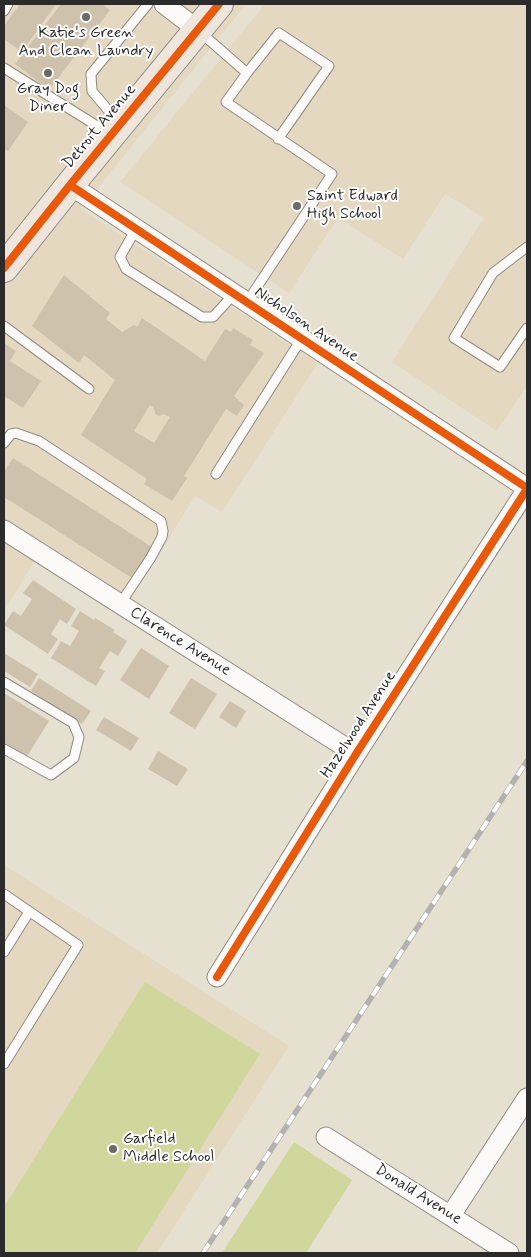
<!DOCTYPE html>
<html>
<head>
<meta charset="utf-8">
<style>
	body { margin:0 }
	#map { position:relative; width:531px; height:1257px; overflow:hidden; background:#e6e0d0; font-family:Mynerve,sans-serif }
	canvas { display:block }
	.frame { position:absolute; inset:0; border:5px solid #2b2b2b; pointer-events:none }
</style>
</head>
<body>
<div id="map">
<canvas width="531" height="1257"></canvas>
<div class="frame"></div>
</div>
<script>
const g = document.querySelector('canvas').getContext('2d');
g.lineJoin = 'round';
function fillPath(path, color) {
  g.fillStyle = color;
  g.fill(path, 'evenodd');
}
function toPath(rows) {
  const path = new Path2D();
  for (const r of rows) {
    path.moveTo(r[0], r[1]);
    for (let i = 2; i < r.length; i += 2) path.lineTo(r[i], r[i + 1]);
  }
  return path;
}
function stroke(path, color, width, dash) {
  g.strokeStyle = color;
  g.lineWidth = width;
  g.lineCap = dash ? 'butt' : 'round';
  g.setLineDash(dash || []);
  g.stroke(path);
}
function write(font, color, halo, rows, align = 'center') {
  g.font = font + ' Mynerve,sans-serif';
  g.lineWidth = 4;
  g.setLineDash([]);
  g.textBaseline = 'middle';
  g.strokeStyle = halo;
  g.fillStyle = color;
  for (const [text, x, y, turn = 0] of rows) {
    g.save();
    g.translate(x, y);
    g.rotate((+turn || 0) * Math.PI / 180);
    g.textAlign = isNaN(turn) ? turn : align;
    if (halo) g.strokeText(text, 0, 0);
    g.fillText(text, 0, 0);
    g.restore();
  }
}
const built = toPath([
	[4,4,246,4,81,209,318,363,222,512,195,496,122,613,36,559,4,611],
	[265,4,527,4,527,386,497,431,392,362,484,218,445,194,403,259,338,218,289,293,120,182],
	[4,865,289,1046,157,1253,4,1253]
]);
const green = toPath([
	[145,982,260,1054,135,1253,4,1253,4,1207],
	[294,1142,352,1180,306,1253,222,1253]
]);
const building = toPath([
	[20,4,56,4,22,52,4,39,4,26],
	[61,4,102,4,110,10,49,90,15,64],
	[4,105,28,122,8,151,4,149],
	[64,275,110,313,106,319,122,332,134,325,137,327,142,318,205,361,225,329,231,332,233,328,253,340,250,345,264,353,234,396,244,405,237,416,226,409,184,476,187,478,172,501,144,484,147,479,81,435,115,380,84,355,79,363,32,326],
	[150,405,153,407,156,415,159,416,164,414,170,417,154,443,134,431],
	[4,343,16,351,10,361,41,381,23,408,4,396],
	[13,458,155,549,135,580,4,497,4,472],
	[33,580,76,609,67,624,60,619,51,634,58,639,48,654,4,625,13,611,21,616,32,599,23,593],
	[80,611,94,620,95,618,115,630,113,632,127,641,118,656,110,651,99,668,105,671,96,686,51,658,61,641,70,646,79,631,71,626],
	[141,648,169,666,149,699,120,680],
	[4,653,38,674,30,687,4,671],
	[39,678,91,711,82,724,31,691],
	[191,678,217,694,195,729,169,713],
	[4,693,49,721,26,758,4,745],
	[230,701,246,711,236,728,219,717],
	[104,717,139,738,131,751,96,730],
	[158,751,188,769,177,786,148,769]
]);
const service = toPath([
	[4,11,8,4],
	[200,32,247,73,226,102,332,174,247,302],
	[4,68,110,134],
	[247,73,279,33,329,66,278,139],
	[118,122,92,91,91,74,148,4],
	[136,229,120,257,126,269,202,317,213,317,234,294],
	[527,247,493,273,454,338,500,367,527,328],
	[4,326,89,389],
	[4,443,11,434,16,433,39,441,161,521,163,531,162,537,150,559,120,604],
	[216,474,302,338],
	[4,682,73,723,79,737,74,758,51,775,4,749],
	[4,894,78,945,4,1064],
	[4,952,29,912]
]);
const minor = toPath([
	[164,4,198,30],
	[70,185,527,488],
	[4,530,356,754],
	[217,977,356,754,527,489],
	[326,1137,509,1253],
	[451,1215,527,1098]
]);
const primary = toPath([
	[4,268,70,185,219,4]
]);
const rail = toPath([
	[203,1253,527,761]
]);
const cycleway = toPath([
	[70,185,527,488],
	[4,268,70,185,219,4],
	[217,977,356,754,527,489]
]);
const markers = [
	[86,17,5,"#6c6a65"],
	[48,73,5,"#6c6a65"],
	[297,206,5,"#6c6a65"],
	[113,1149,5,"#6c6a65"]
];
const poiNames = [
	["Katie's Green",86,34],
	["And Clean Laundry",86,52],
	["Gray Dog",48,90],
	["Diner",48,108],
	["Saint Edward",307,197,"left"],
	["High School",307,215,"left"],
	["Garfield",123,1140,"left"],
	["Middle School",123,1158,"left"]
];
const streetNames = [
	["Detroit Avenue",100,127,-50],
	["Nicholson Avenue",306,325,34],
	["Clarence Avenue",180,642,32],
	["Hazelwood Avenue",359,725,-57],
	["Donald Avenue",418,1195,32]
];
fillPath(built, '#e4d8c1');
fillPath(green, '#cfd79d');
fillPath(building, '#cfc2ad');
stroke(service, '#8e8b84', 11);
stroke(minor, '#8e8b84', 21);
stroke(primary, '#8e8b84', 30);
stroke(service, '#fbfaf8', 9);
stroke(minor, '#fbfaf8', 19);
stroke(primary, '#eee5dd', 28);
stroke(rail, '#b3b2b0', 5.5);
stroke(rail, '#fff', 4, [11]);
stroke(cycleway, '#e8590c', 8);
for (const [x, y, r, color] of markers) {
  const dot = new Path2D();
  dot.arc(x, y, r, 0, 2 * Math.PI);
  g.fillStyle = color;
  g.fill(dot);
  stroke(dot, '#fff', 2);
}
write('16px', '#2b2b2b', '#fff', poiNames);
write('16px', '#2b2b2b', '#fff', streetNames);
</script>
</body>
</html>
